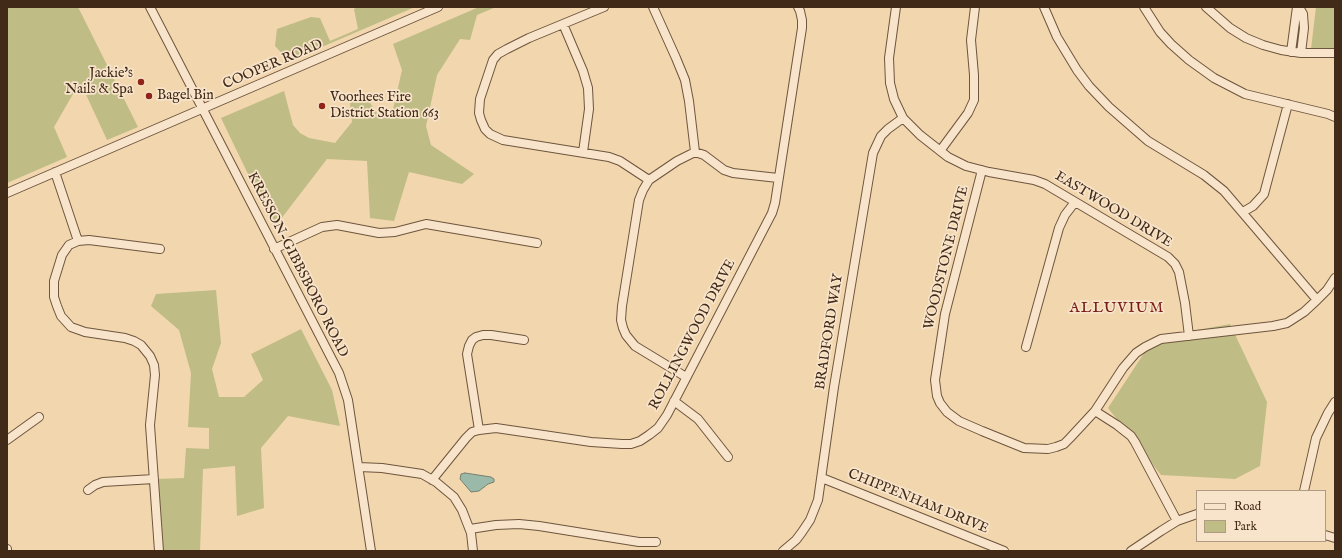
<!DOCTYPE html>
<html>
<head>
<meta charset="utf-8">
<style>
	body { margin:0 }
	#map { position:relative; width:1342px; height:558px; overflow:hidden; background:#f2d6ad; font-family:"IM FELL English",serif }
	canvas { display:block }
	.frame { position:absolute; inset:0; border:8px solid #422a19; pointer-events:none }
	.legend { position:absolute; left:1196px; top:490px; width:130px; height:52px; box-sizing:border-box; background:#f7e4ca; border:1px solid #af9a83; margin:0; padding:5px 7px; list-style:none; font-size:12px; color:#422a19 }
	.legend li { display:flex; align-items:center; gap:8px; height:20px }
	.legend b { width:20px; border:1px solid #af9a83 }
</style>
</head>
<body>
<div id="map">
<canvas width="1342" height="558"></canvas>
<div class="frame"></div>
<ul class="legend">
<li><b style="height:5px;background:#f7e4ca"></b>Road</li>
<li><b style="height:11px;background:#bfbc86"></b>Park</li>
</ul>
</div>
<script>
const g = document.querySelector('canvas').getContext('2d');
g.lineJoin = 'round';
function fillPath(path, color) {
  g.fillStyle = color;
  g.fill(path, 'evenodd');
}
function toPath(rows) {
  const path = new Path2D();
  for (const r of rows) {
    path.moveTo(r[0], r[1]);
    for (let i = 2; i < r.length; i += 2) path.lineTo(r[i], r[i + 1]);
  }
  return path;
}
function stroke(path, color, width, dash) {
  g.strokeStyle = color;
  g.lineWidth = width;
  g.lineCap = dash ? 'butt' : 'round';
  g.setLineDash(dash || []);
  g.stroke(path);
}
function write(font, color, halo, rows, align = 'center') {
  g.font = font + ' "IM FELL English",serif';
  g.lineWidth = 3.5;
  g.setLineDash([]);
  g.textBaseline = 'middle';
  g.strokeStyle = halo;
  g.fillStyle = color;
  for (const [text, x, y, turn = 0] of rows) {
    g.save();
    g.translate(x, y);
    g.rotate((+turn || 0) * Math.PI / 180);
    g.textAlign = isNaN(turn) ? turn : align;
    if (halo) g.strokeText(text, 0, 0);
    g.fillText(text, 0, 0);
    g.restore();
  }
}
const green = toPath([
	[7,7,78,7,138,127,107,140,83,88,73,94,54,127,67,157,7,183],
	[357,7,415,7,289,61,275,46,277,29,311,17,320,18,330,41,358,29,354,9],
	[479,7,496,7,477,15,470,40,460,39,437,75,426,126,431,145,474,174,462,184,409,172,394,221,370,218,367,161,327,159,274,228,221,118,284,91,293,125,300,133,309,138,335,143,352,122,350,103,366,97,381,119,392,114,402,70,393,44],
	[1316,7,1335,7,1335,48,1311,49],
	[216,290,221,343,212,369,219,397,244,397,263,380,251,354,301,329,332,390,340,426,288,416,261,448,264,508,237,516,235,466,203,469,200,551,160,551,155,479,184,478,186,448,209,449,209,428,188,427,191,373,179,330,151,306,156,294],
	[1230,324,1267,402,1260,466,1235,479,1161,475,1108,408,1154,338]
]);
const water = toPath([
	[465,473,491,477,494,479,494,482,488,484,479,491,471,492,460,479,461,474,465,473]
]);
const minor = toPath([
	[150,7,339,373,348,400,371,551],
	[604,7,529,38,507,49,498,54,493,60,480,99,479,113,481,120,485,129,490,134,503,140,609,157,620,161,649,180],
	[653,7,676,58,685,80,689,101,695,152],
	[896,7,889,58,890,83,894,99,903,118,920,135,948,157,966,166,989,172,1034,180,1045,184,1168,257,1175,264,1179,272,1185,303,1189,336],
	[1044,7,1057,37,1077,70,1089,86,1109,107,1148,141,1204,175,1224,191,1317,300],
	[1144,7,1160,32,1171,44,1189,60,1214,78,1245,94,1328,114,1335,117],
	[1206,7,1230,28,1246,38,1263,45,1281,50,1301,53,1335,53],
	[1299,7,1303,14,1304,28,1301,53],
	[563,24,583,71,588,88,589,109,583,152],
	[1291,52,1297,7],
	[940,151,968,113,974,100,974,75,971,40,975,7],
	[695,152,704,155,724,170,733,173,778,178],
	[982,170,945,314,935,380,937,396,940,403,947,412,959,421,982,431,1024,448,1048,449,1056,447,1064,444,1070,438,1095,411,1123,368,1136,353,1145,347,1161,339,1273,326,1287,323,1304,312,1317,300,1327,290,1335,278],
	[55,172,78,241],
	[7,193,438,7],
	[1243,212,1253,206,1264,194,1288,104],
	[274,249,322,227,337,225,379,233,395,232,426,224,537,243],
	[1026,347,1059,228,1065,215,1075,202],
	[686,377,635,346,626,335,623,328,621,320,622,306,639,200,643,190,649,180,677,161,695,152],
	[674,401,698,419,728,457],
	[1095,411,1117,425,1131,436,1135,442,1177,521],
	[479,430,467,354,469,346,472,340,476,337,483,335,491,335,524,340],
	[7,440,39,417],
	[359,467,382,468,422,474,436,482,454,497,462,510,471,533,473,551],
	[822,478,1004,551],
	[432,480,466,438,472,432,479,430,496,428,591,442,622,444,631,444,640,441,649,435,658,428,667,415,772,213,775,203,802,28,802,20,800,11,798,7],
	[88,490,95,485,103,482,154,479],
	[1304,491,1316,438,1328,413,1335,402],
	[470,529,496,525,519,524,539,526,639,542,656,542],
	[1325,535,1335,538],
	[7,549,7,551],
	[159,551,150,425,155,375,154,365,150,356,141,345,134,341,125,338,85,332,71,327,61,316,57,306,54,297,54,281,62,255,69,245,78,241,89,240,160,249],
	[783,551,796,540,802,532,810,520,818,500,834,387,873,153,881,136,888,129,903,118],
	[1131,551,1161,531,1177,521,1197,514]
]);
const markers = [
	[141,82,4,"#8f2418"],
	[149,96,4,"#8f2418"],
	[322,106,4,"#8f2418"]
];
const streetNames = [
	["COOPER ROAD",273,65,-23],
	["EASTWOOD DRIVE",1113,210,31],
	["WOODSTONE DRIVE",947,258,-76],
	["KRESSON-GIBBSBORO ROAD",297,265,63],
	["BRADFORD WAY",830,332,-81],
	["ROLLINGWOOD DRIVE",693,335,-62],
	["CHIPPENHAM DRIVE",918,502,22]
];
const poiNames = [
	["Jackie's",133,74,"right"],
	["Nails & Spa",133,90,"right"],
	["Bagel Bin",157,96],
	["Voorhees Fire",330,98],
	["District Station 663",330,114]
];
const neighbourhoodNames = [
	["ALLUVIUM",1117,309]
];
fillPath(green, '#bfbc86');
fillPath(water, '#9bb9a8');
stroke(water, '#77806f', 1);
stroke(minor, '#6e553e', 10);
stroke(minor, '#f7e4ca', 8);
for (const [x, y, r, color] of markers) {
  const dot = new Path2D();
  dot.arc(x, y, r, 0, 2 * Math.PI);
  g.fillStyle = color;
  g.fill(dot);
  stroke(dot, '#f7e4ca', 1.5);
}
write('14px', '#422a19', '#f7e4ca', streetNames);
write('14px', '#422a19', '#f7e4ca', poiNames, 'left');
g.letterSpacing = '1px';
write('15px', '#7a1f14', '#f7e4ca', neighbourhoodNames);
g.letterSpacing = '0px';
</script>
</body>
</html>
